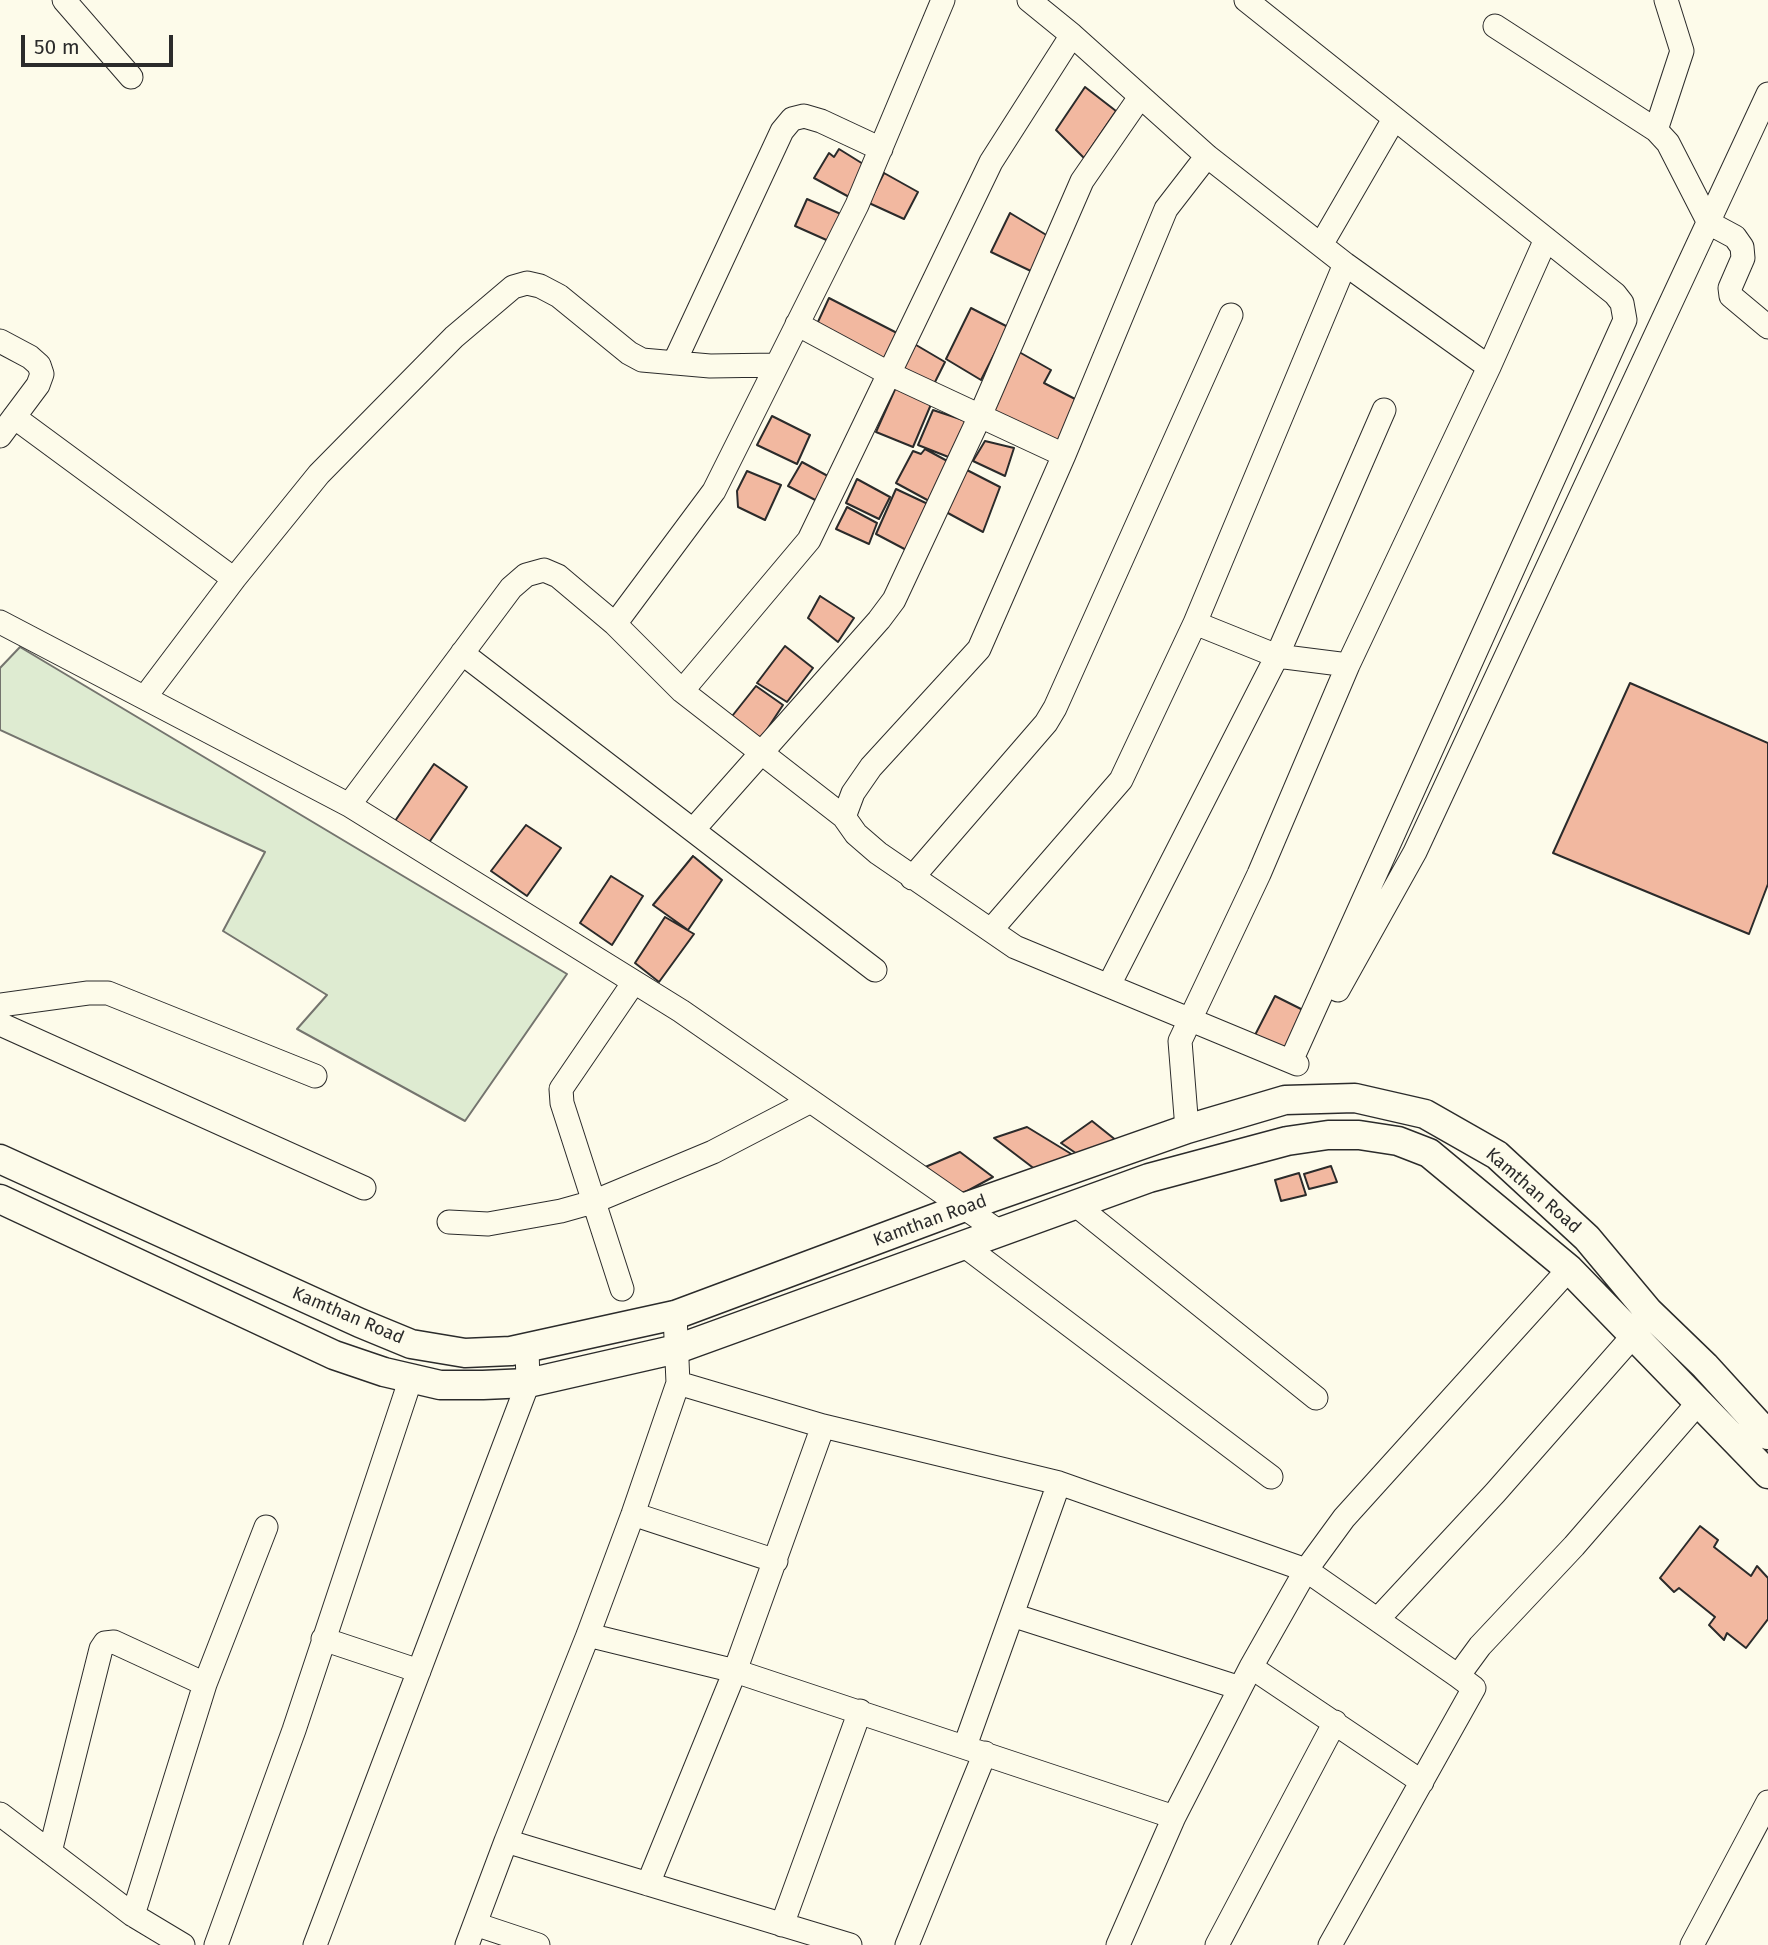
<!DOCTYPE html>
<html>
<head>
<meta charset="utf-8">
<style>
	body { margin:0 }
	#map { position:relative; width:1768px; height:1945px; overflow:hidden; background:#fdfbea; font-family:"Fira Sans",sans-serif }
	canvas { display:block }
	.scale { position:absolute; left:21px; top:35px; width:152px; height:32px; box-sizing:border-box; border:4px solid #2b2b2b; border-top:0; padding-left:9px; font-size:21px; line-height:24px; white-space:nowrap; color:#2b2b2b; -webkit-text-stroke:5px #fdfbea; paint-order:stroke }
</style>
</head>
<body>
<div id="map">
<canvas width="1768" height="1945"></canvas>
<div class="scale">50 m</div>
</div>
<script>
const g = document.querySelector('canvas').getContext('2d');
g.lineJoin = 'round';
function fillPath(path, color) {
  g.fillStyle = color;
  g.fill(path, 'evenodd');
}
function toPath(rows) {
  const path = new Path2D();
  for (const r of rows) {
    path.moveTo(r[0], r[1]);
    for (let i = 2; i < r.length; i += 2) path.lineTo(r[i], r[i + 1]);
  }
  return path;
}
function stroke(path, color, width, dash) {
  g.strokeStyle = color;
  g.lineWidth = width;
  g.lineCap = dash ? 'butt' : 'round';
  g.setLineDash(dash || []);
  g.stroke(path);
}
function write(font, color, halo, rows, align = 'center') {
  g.font = font + ' "Fira Sans",sans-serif';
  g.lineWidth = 5;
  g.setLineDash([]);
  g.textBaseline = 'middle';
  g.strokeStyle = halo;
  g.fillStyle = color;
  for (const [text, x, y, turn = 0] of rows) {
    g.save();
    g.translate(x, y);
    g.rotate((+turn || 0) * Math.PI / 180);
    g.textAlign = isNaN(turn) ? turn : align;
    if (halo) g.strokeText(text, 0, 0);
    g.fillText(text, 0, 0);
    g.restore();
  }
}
const green = toPath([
	[20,647,567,974,465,1121,297,1029,327,995,223,931,265,852,0,730,0,668,20,647]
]);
const building = toPath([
	[1085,87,1116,111,1084,158,1056,130,1085,87],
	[839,149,868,167,851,198,814,178,829,153,834,157,839,149],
	[884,173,918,192,904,219,869,203,884,173],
	[807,199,843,215,831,242,795,226,807,199],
	[1010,213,1048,236,1035,273,991,252,1010,213],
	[829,298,897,333,883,361,817,324,829,298],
	[971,308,1008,327,981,380,946,359,971,308],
	[911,342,945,362,933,386,900,367,911,342],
	[1012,348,1051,370,1044,383,1077,400,1058,444,990,410,1012,348],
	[897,385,932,402,913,447,876,432,897,385],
	[933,410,966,421,951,458,918,445,933,410],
	[772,416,810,435,797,464,757,445,772,416],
	[985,441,1014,448,1005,476,973,461,985,441],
	[925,449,951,463,931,502,896,483,913,451,921,454,925,449],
	[802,462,837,481,825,505,788,486,802,462],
	[965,469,1000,487,983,532,946,512,965,469],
	[747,471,781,485,765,520,738,507,737,491,747,471],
	[857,479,890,497,879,519,846,503,857,479],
	[896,489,930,505,912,553,876,534,896,489],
	[847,507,877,523,869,544,836,529,847,507],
	[820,596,854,618,838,642,808,618,820,596],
	[785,646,813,668,787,702,757,683,785,646],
	[1630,683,1768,743,1768,884,1749,934,1553,853,1630,683],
	[756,686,783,705,758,743,729,720,756,686],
	[434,764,467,787,428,844,395,821,434,764],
	[526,825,561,848,527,896,491,871,526,825],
	[693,856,722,880,688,930,653,905,693,856],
	[611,876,643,896,612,945,580,923,611,876],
	[665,917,694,934,659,982,635,963,665,917],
	[1275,996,1309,1013,1293,1051,1254,1037,1275,996],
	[1092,1121,1117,1141,1080,1156,1061,1143,1092,1121],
	[1027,1127,1073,1155,1036,1170,994,1138,1027,1127],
	[960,1152,993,1177,958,1196,923,1168,960,1152],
	[1331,1166,1337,1182,1309,1189,1304,1174,1331,1166],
	[1299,1173,1306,1195,1281,1201,1275,1180,1299,1173],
	[1700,1526,1718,1540,1714,1547,1751,1576,1757,1566,1768,1578,1768,1619,1746,1648,1727,1633,1724,1640,1709,1625,1715,1617,1679,1588,1674,1592,1660,1578,1700,1526]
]);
const minor = toPath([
	[64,0,131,77],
	[1029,0,1072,35,1207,156,1345,264,1489,367],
	[1246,0,1615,294,1622,303,1625,320,1291,1061],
	[1495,26,1656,130,1668,143,1709,223,1735,237,1742,247,1743,258,1730,288,1731,296,1768,327],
	[1656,130,1682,51,1666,0],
	[1321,245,1394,119],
	[1345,264,1195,623,1277,656,1348,665],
	[797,324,890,374,1064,455],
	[0,341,30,357,39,365,42,374,38,385,0,436],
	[674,363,782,131,792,119,804,116,821,121,881,149],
	[14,417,234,579],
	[0,622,349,805,681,1011,1001,1233],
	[615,624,714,491,857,205,943,0],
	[462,653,875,970],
	[682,691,809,540,991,162,1072,35],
	[145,697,234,579,319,474,454,337,513,287,527,283,540,286,559,296,629,353,642,360,710,366,776,365],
	[349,805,511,588,526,575,544,570,558,576,615,624,682,691,844,817,856,834,878,853,1015,947,1297,1064],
	[844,817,853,793,871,767,979,649,1064,455,1166,209,1207,156],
	[693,830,879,620,894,600,980,416,1082,181,1140,97],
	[912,878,1046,723,1055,708,1231,315],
	[991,930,1121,780,1195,623],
	[1109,985,1277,656,1384,410],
	[1338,990,1415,852,1768,94],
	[0,1005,88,993,108,993,315,1076],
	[0,1024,364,1188],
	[1187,1129,1180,1041,1259,874,1348,665,1489,367,1546,239],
	[1076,1205,1316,1398],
	[449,1222,488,1224,561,1211,593,1202,713,1152,809,1102],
	[965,1246,1271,1477],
	[622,1289,562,1103,561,1089,634,982],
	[675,1315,678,1383,633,1514,588,1635,506,1841,850,1945],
	[678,1383,823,1426,1059,1483,1306,1570,1458,1676,1480,1646,1574,1546,1698,1403],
	[633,1514,776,1561],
	[1012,1615,1240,1688],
	[1378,1619,1495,1493,1633,1336],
	[588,1635,735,1671,1174,1817],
	[323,1639,419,1671],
	[1251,1667,1422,1782],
	[965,1746,1059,1483],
	[0,1814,133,1915,183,1945],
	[50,1852,101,1649,105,1643,114,1642,205,1684],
	[648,1884,735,1671,823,1426],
	[133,1915,205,1684,266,1527],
	[475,1924,538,1945],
	[782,1925,860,1711],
	[216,1945,294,1730,411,1378],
	[315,1945,528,1383,527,1348],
	[467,1945,506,1841],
	[907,1945,985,1753],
	[1118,1945,1174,1817,1251,1667,1306,1570,1344,1518,1569,1269],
	[1217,1945,1335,1722],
	[1330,1945,1474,1688,1458,1676],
	[1692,1945,1768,1802]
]);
const major = toPath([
	[0,1159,360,1323,411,1344,465,1353,511,1351,675,1315,962,1208,1187,1129,1285,1100,1355,1098,1425,1114,1497,1155,1587,1238,1648,1311,1705,1366,1768,1435],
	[0,1199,334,1355,384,1372,440,1385,483,1385,528,1383,677,1349,1149,1178,1287,1141,1328,1135,1359,1135,1398,1141,1429,1153,1569,1269,1768,1474]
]);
const streetNames = [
	["Kamthan Road",1533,1191,41],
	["Kamthan Road",930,1221,-20],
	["Kamthan Road",348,1316,23]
];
fillPath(green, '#deebd1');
stroke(green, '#74746e', 2);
fillPath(building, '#f2b8a0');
stroke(building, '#2b2b2b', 2);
stroke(minor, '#2b2b2b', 25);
stroke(major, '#2b2b2b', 31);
stroke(minor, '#fdfbea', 23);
stroke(major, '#fdfbea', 28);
write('18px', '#2b2b2b', '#fdfbea', streetNames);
</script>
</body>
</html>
